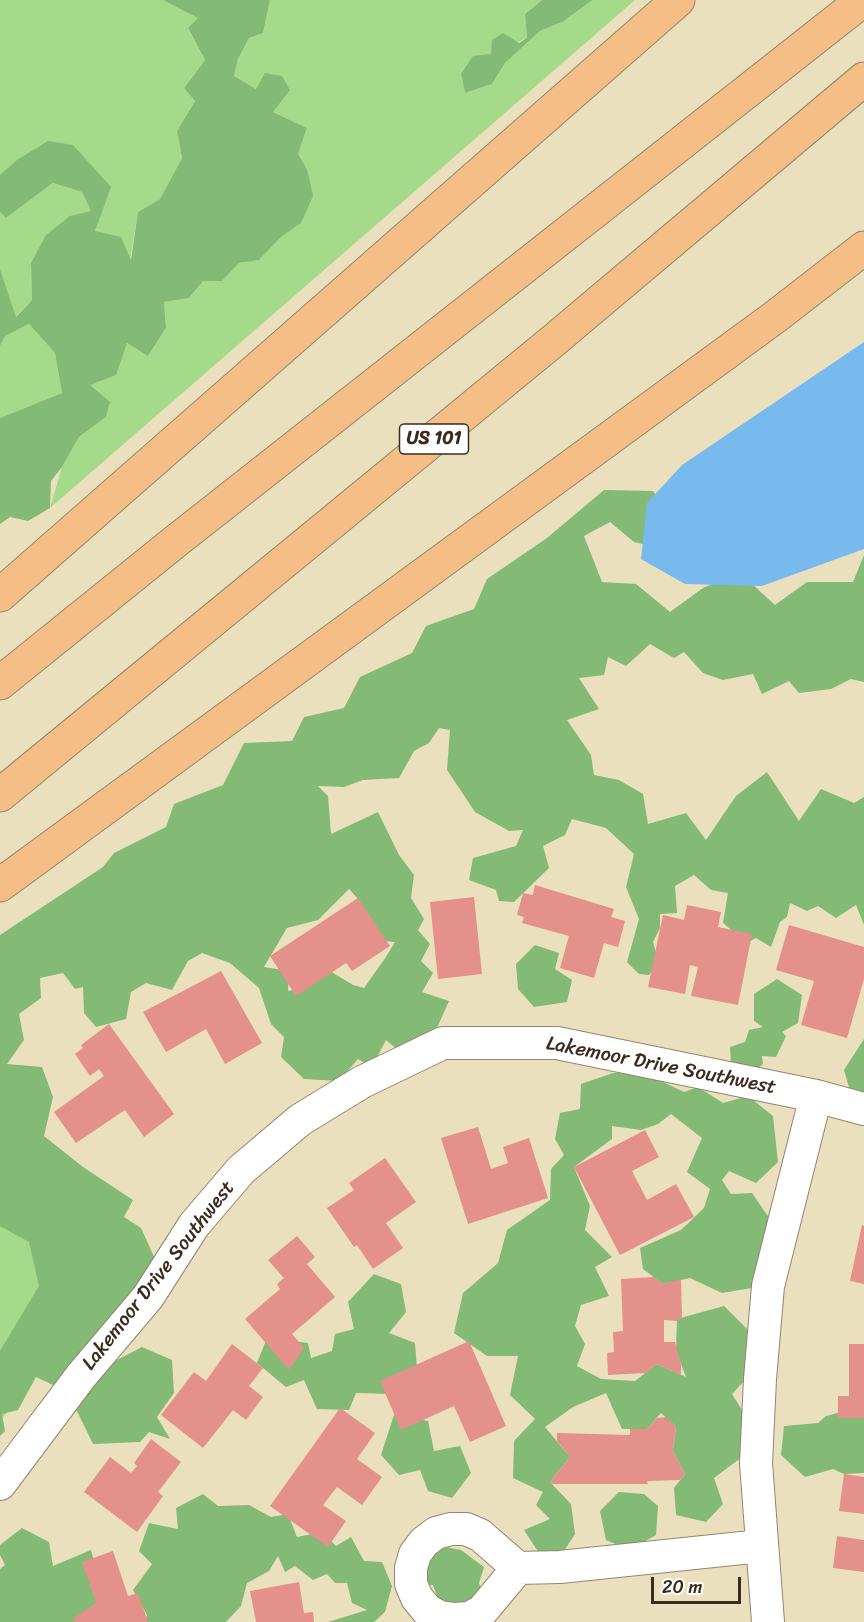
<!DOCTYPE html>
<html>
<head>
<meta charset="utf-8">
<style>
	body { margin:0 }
	#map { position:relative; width:864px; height:1622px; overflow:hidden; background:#ebe0bd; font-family:Sriracha,sans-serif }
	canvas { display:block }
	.scale { position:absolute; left:651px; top:1577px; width:90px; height:27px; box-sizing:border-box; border:3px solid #3b2a1e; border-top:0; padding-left:8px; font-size:18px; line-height:21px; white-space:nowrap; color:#3b2a1e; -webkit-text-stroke:4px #fff; paint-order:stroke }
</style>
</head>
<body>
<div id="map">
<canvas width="864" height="1622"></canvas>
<div class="scale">20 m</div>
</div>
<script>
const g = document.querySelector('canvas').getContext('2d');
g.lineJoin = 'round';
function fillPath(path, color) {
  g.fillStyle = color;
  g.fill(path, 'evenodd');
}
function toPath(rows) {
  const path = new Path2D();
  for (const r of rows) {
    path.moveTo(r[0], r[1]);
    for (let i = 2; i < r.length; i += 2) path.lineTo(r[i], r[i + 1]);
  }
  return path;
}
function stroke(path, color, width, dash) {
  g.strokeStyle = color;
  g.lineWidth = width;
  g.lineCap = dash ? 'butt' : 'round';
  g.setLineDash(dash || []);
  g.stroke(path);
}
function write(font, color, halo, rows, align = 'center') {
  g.font = font + ' Sriracha,sans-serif';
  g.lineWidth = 5;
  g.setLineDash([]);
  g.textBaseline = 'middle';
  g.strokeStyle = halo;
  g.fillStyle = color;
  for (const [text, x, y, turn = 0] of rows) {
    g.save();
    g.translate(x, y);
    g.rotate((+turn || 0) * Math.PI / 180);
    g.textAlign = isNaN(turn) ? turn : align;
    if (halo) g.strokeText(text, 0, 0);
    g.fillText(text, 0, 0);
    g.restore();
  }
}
const green = toPath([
	[0,0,163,0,199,18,188,29,205,60,184,88,195,101,177,131,182,158,160,199,138,212,130,261,95,231,110,187,0,175],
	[270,0,542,0,525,14,527,38,491,54,461,74,465,93,492,84,505,63,540,31,562,22,593,0,635,0,50,508,62,467,79,437,106,417,90,385,127,343,148,356,166,328,164,302,189,298,203,281,222,281,239,263,259,260,281,237,301,222,307,169,298,154,307,128,273,112,256,89,234,76,238,59,249,38,263,33],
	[53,183,82,192,91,211,71,216,31,263,32,300,15,317,0,269,0,212,6,218],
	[29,324,55,353,62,393,0,418,0,346,5,336],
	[0,1178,102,1292,0,1421]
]);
const forest = toPath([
	[163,0,270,0,263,33,249,38,238,59,234,76,256,89,265,73,282,76,290,90,273,112,307,128,298,154,307,169,313,196,301,223,281,237,259,260,239,263,222,281,203,281,189,298,164,302,166,328,148,356,127,343,116,375,90,385,110,402,106,417,79,437,62,467,51,481,50,508,28,521,10,517,0,524,0,418,62,393,55,353,29,324,5,336,0,346,0,269,16,317,32,300,31,263,46,235,70,216,91,211,82,192,53,183,6,218,0,212,0,175,17,160,48,141,73,145,111,187,95,231,121,237,131,260,138,212,160,199,182,158,177,131,195,101,184,88,205,60,188,28,198,18],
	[542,0,593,0,562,22,540,31,505,63,492,84,465,93,461,74,473,56,491,54,492,40,503,33,519,43,527,38,525,14],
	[604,490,653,491,677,523,660,548,634,542,610,522,584,536,602,582,636,584,670,612,703,588,739,572,775,605,807,582,853,582,864,555,864,682,851,679,831,689,799,693,789,681,762,694,753,674,723,680,703,673,684,652,674,658,650,644,626,666,608,657,604,675,579,678,599,709,567,720,591,755,594,775,619,780,643,794,648,824,686,813,706,840,736,796,767,772,799,821,821,789,854,803,864,797,864,925,856,905,836,918,818,906,807,911,790,903,787,917,780,922,771,947,756,938,747,943,723,923,728,893,711,890,694,875,675,886,677,913,660,914,660,928,653,942,659,962,649,975,639,974,627,962,639,919,626,887,634,854,606,828,572,819,565,835,543,846,549,868,514,902,499,901,496,890,469,880,473,858,516,846,523,830,509,831,475,812,447,770,450,730,439,728,429,743,414,751,399,778,363,780,344,787,318,786,328,796,331,834,378,812,399,855,414,875,411,898,424,919,418,930,430,944,421,961,433,973,422,992,449,1001,419,1068,386,1040,372,1067,358,1059,339,1081,304,1079,281,1057,284,1037,271,1024,259,988,230,963,202,953,188,961,172,990,146,983,131,992,126,1019,96,1027,84,1013,83,987,75,989,63,973,40,978,41,998,19,1014,24,1040,7,1064,42,1067,53,1097,44,1136,83,1167,133,1200,124,1217,141,1228,155,1259,143,1292,81,1367,53,1385,36,1377,18,1410,2,1414,5,1431,0,1436,0,1351,39,1286,29,1242,0,1226,0,935,103,867,114,853,166,827,174,804,223,785,244,743,292,741,304,717,344,708,360,677,412,653,426,626,474,609,487,579,547,538],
	[349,889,358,899,371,940,395,942,386,957,364,988,353,985,330,971,300,988,288,991,289,971,264,967,287,928,318,920],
	[535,945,559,953,555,969,572,980,567,1002,534,1007,518,989,516,964],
	[777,979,802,995,798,1023,782,1032,786,1036,776,1057,762,1056,763,1064,756,1070,731,1065,730,1047,745,1042,749,1030,763,1027,754,1021,754,994],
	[864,1039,864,1097,850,1091,844,1070],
	[642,1072,684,1092,698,1087,723,1103,748,1096,773,1116,778,1162,756,1183,729,1171,722,1180,731,1194,752,1193,774,1225,763,1269,752,1288,722,1293,690,1278,663,1284,643,1269,640,1248,681,1230,704,1208,710,1189,687,1172,702,1138,671,1114,658,1124,641,1130,612,1126,612,1139,574,1167,590,1206,585,1230,612,1257,595,1267,609,1296,581,1305,575,1326,585,1344,577,1366,601,1379,635,1381,657,1364,686,1377,676,1351,677,1319,724,1306,753,1335,747,1378,732,1394,749,1421,746,1454,714,1478,723,1504,706,1522,676,1515,674,1488,685,1474,673,1451,676,1427,661,1413,647,1429,622,1429,606,1393,573,1407,545,1427,570,1457,550,1482,571,1504,575,1534,562,1554,541,1556,524,1530,550,1519,536,1505,543,1492,513,1478,514,1441,535,1419,510,1395,518,1356,487,1356,454,1333,463,1293,498,1263,507,1230,550,1200,551,1169,564,1155,555,1139,560,1113,580,1109,581,1084,613,1073],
	[374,1274,401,1284,406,1312,389,1333,415,1343,417,1369,392,1394,356,1393,349,1410,317,1409,304,1380,286,1387,257,1363,267,1338,308,1343,311,1358,332,1351,335,1334,354,1329,348,1302],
	[142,1347,172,1360,174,1393,157,1417,170,1439,149,1432,140,1442,93,1444,75,1407,115,1361],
	[860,1407,864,1411,864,1473,844,1474,833,1469,805,1477,781,1455,784,1426,818,1423,826,1416],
	[394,1415,428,1421,434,1451,460,1446,471,1473,452,1498,428,1491,420,1470,399,1475,381,1455],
	[619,1492,644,1494,658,1506,656,1535,630,1550,606,1540,600,1511],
	[203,1494,218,1506,249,1505,271,1517,288,1514,297,1537,322,1532,336,1546,351,1537,364,1561,382,1562,392,1586,385,1612,374,1622,328,1622,367,1610,352,1603,347,1583,335,1583,327,1574,313,1580,295,1566,285,1572,278,1556,269,1571,247,1583,241,1606,226,1622,145,1622,147,1615,133,1590,152,1564,139,1551,149,1523,178,1529,176,1508],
	[22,1528,49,1542,53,1566,91,1550,106,1606,79,1622,0,1622,0,1569,5,1565,0,1555,0,1545],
	[440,1546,461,1550,484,1567,479,1583,483,1597,465,1610,441,1606,433,1585,423,1585,424,1551]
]);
const water = toPath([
	[864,342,864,549,762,586,685,584,641,559,647,503,682,465]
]);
const building = toPath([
	[535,885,614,909,611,917,625,921,618,947,604,943,594,978,560,968,569,936,522,923,524,917,517,915,523,893,533,895],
	[474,897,482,974,438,979,430,902],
	[358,898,390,946,352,971,346,963,296,996,270,956],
	[687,905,721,912,718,927,752,934,738,1005,691,996,698,967,690,965,685,994,648,987,663,915,684,920],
	[789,925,864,947,864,979,847,1038,801,1025,814,981,776,970],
	[221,971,262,1043,225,1064,206,1029,166,1052,143,1012],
	[109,1024,174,1114,144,1137,125,1110,76,1143,54,1112,104,1076,99,1069,90,1076,75,1054,83,1048,81,1045],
	[478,1127,491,1169,508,1163,503,1147,529,1138,548,1198,468,1224,441,1138],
	[645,1130,659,1157,632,1171,647,1200,676,1184,694,1217,620,1255,574,1167],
	[385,1158,416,1202,386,1223,403,1248,373,1269,357,1245,354,1247,327,1208,354,1190,349,1183],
	[862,1225,864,1226,864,1284,850,1281],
	[297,1236,315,1257,307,1264,335,1297,292,1334,304,1348,289,1370,245,1319,280,1289,277,1284,284,1278,268,1260],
	[654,1277,663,1284,681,1279,682,1317,677,1321,664,1320,664,1342,675,1342,681,1365,681,1375,657,1364,646,1373,608,1375,607,1353,614,1352,613,1332,623,1331,621,1279],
	[469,1341,506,1426,470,1442,454,1406,401,1430,380,1381],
	[232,1344,263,1368,249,1386,263,1397,246,1420,233,1410,203,1448,161,1415,194,1372,206,1381],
	[849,1344,864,1344,864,1418,838,1418,838,1396,849,1396],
	[340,1408,375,1433,357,1459,382,1477,362,1505,337,1487,323,1505,346,1521,328,1547,270,1506],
	[666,1417,676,1427,673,1451,685,1474,680,1480,647,1481,648,1484,552,1484,550,1482,570,1457,557,1441,557,1433,630,1435,630,1429,647,1429,657,1418],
	[151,1439,181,1462,158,1492,163,1496,137,1532,84,1492,110,1457,131,1473,137,1466,134,1463],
	[844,1474,864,1477,864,1514,839,1511],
	[837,1536,864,1540,864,1572,833,1568],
	[113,1551,128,1596,138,1593,148,1622,74,1622,73,1619,96,1603,82,1562],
	[299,1582,304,1613,313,1612,314,1622,256,1622,250,1591]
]);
const minor = toPath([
	[0,1484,81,1376,148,1297,194,1225,241,1170,300,1120,362,1082,443,1043,557,1043,816,1096,864,1109],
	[451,1529,466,1529,480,1535,518,1568,482,1611,469,1618,454,1619,440,1617,427,1610,417,1598,411,1584,411,1568,415,1554,424,1542,436,1533,451,1529],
	[518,1568,560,1567,761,1546],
	[768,1622,756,1463,760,1379,768,1286,816,1096]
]);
const highway = toPath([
	[0,595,678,0],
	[0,683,176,541,863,0],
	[0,795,553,341,864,79],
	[0,885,775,317,864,248]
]);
const shields = [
	[434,439,69]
];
const shieldNames = [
	["US 101",434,439]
];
const streetNames = [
	["Lakemoor Drive Southwest",661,1066,11],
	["Lakemoor Drive Southwest",159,1276,-52]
];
fillPath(green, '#a4da8a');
fillPath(forest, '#83ba76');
fillPath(water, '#78baee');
fillPath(building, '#e3918a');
stroke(minor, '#93856e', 34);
stroke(highway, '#93856e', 35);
stroke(minor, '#fff', 32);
stroke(highway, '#f6be87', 33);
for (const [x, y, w] of shields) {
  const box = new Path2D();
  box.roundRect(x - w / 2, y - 15, w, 30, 4.5);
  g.fillStyle = '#fff';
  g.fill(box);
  stroke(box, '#3b2a1e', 1.5);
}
write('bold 18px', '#3b2a1e', null, shieldNames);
write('20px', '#3b2a1e', '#fff', streetNames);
</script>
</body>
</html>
